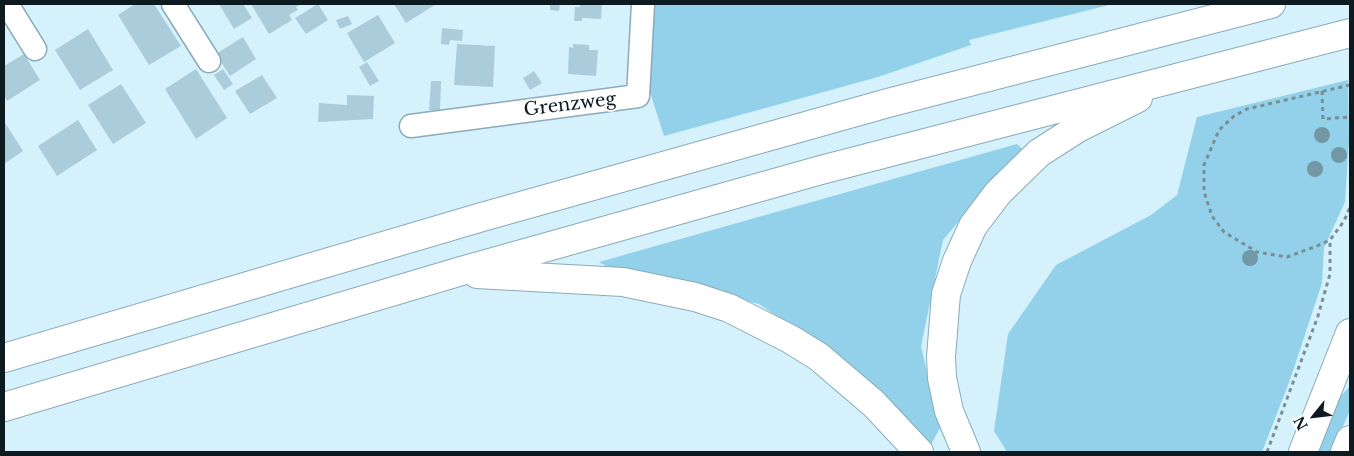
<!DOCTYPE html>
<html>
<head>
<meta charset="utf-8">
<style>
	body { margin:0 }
	#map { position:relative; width:1354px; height:456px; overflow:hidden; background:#d5f1fc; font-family:"Libre Baskerville",serif }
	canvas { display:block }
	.frame { position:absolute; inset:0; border:5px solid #0d1a1f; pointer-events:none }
	.north { position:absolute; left:1289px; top:391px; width:50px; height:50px; -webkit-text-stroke:4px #fff; paint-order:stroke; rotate:241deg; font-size:14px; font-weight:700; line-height:20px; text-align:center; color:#0d1a1f }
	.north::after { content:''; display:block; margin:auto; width:18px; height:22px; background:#0d1a1f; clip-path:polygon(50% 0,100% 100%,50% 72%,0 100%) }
</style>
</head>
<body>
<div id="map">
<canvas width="1354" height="456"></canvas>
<div class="frame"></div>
<div class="north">N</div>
</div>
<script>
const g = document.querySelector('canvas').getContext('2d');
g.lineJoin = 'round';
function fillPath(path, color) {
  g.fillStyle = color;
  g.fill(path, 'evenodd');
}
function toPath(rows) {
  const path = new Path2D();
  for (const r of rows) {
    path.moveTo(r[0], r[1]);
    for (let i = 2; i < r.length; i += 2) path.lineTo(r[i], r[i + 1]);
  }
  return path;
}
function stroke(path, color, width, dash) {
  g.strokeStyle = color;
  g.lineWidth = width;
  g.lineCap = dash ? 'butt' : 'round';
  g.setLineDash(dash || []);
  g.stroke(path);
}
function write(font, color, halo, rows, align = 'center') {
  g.font = font + ' "Libre Baskerville",serif';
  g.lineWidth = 4;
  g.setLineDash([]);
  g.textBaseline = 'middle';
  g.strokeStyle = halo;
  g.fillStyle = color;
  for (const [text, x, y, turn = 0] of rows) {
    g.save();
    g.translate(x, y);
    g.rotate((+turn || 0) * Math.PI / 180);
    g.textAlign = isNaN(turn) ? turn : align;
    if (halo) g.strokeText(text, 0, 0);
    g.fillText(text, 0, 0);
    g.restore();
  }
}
const green = toPath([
	[649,4,1113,4,969,40,971,45,878,77,664,136,650,92,647,76],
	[1348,80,1349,141,1345,202,1324,248,1322,283,1290,380,1262,452,1007,452,994,431,1008,334,1056,265,1151,215,1177,195,1197,117],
	[1017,144,1025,151,985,190,943,240,921,346,940,428,929,448,839,359,759,304,610,268,599,262],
	[1350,386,1350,410,1332,452,1314,452,1336,401]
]);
const building = toPath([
	[135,4,154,4,181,46,149,65,118,15],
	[219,4,243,4,252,18,234,29],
	[251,4,301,4,296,7,298,10,289,15,292,20,269,34],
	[318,4,328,20,306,34,295,18],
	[394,4,434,4,435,5,406,23],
	[550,4,560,4,559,11,550,10],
	[580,4,602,4,601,19,582,18,582,21,574,21,575,7,580,7],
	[378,15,395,43,364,62,347,33],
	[348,16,352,24,340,29,336,20],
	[442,28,463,30,462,41,450,40,449,45,441,44],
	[88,29,113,70,80,90,55,50],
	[243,37,256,59,230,76,216,54],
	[457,44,495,46,493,87,454,85],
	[573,44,589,45,589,50,598,50,596,76,568,74,569,47,573,48],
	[24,54,40,80,7,101,4,95,4,66],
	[367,62,379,81,370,86,359,67],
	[196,69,227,118,196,139,165,89],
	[223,69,233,84,224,90,214,75],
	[534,71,542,83,530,90,523,78],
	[262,75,277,98,250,114,235,91],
	[431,81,441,81,440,111,429,110],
	[121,84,146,123,113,144,88,105],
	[347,95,374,96,373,119,318,122,319,103,347,105],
	[78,120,97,150,57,176,38,146],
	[4,121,23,151,4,164]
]);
const path = toPath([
	[1350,85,1247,109,1234,116,1219,130,1204,165,1204,192,1212,216,1224,232,1257,252,1287,257,1317,246,1330,240,1344,221,1350,207],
	[1322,91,1323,119,1350,117],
	[1267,452,1318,316,1330,274,1330,240]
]);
const minor = toPath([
	[7,4,35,49],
	[173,4,209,61],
	[411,126,638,96,643,4]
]);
const major = toPath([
	[1303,452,1350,333],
	[1345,452,1350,440]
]);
const highway = toPath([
	[477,274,623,282,695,297,729,308,790,339,819,357,874,404,919,452],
	[4,358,482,217,888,103,1271,4],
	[4,407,458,272,821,170,1350,33],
	[966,452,949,411,942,378,941,357,946,294,957,261,973,226,998,193,1039,153,1078,128,1138,98]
]);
const trees = [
	[1322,135],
	[1339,155],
	[1315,169],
	[1250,258]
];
const streetNames = [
	["Grenzweg",570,105,-7]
];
fillPath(green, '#92d1e9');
fillPath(building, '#abcddb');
stroke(minor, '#8aabb8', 25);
stroke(major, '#8aabb8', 30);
stroke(highway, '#8aabb8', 30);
stroke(path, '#798e96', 3, [4, 4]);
stroke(minor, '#fff', 22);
stroke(major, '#fff', 28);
stroke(highway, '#fff', 28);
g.fillStyle = '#7298a6';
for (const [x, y] of trees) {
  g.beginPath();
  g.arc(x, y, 8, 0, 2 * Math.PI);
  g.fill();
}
write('18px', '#0d1a1f', '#fff', streetNames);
</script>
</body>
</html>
